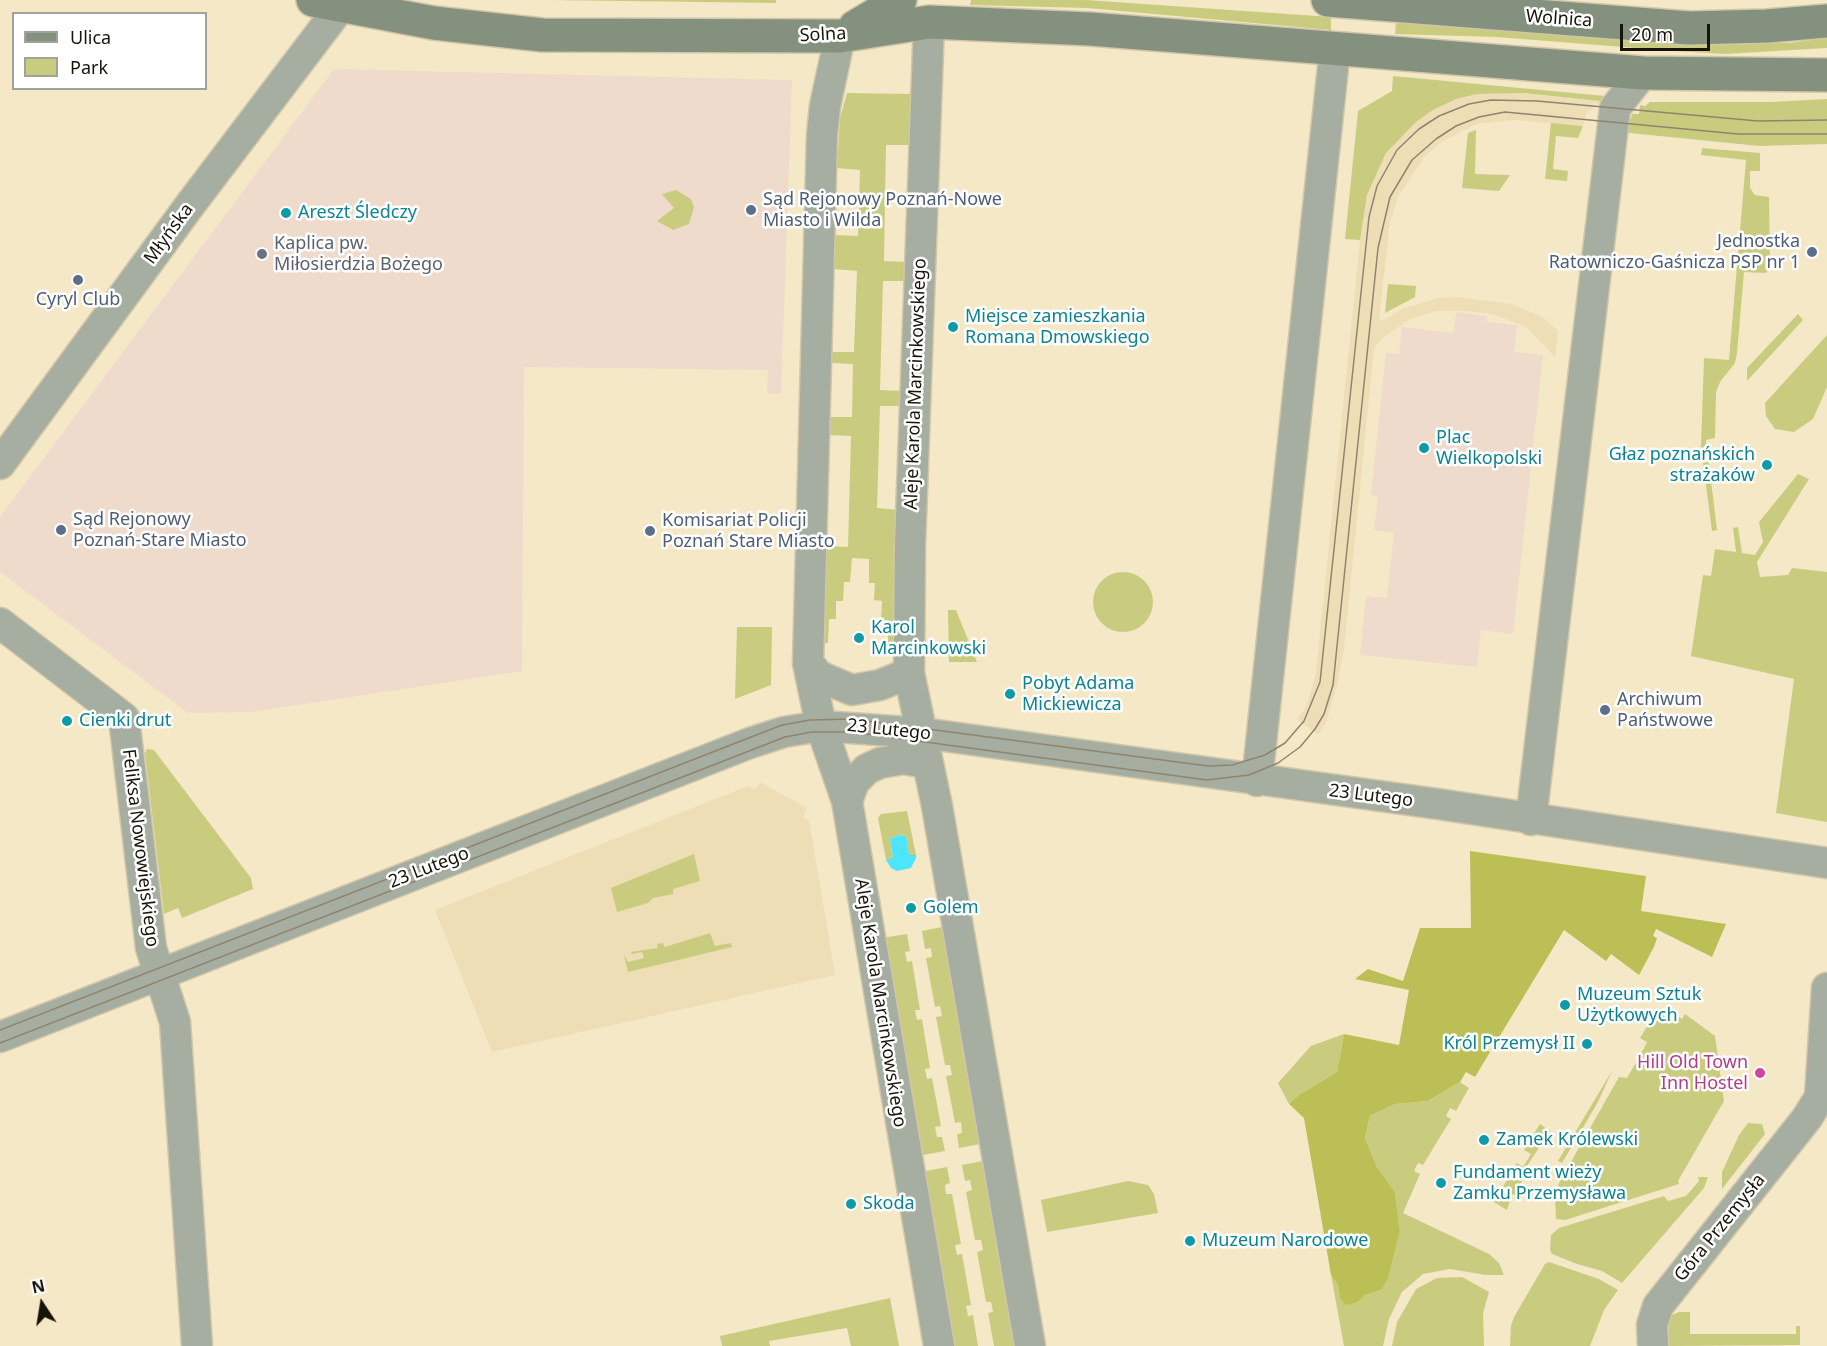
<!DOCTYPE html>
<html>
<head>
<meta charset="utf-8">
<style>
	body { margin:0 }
	#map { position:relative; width:1827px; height:1346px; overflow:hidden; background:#f5e8c7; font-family:"Noto Sans",sans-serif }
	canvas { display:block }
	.legend { position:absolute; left:12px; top:12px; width:195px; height:78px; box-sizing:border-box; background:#fff; border:2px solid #a3a19d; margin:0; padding:8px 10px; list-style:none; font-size:18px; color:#191409 }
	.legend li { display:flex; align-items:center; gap:12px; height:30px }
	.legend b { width:30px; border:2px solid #a3a19d }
	.north { position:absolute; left:12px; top:1274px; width:60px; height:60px; -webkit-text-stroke:4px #fff; paint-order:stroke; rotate:348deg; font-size:16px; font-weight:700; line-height:24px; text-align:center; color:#191409 }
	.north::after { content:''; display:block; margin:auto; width:21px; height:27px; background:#191409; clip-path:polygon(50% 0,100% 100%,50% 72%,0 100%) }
	.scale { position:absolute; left:1620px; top:24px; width:90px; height:27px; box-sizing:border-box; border:3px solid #191409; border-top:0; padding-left:8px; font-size:18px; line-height:21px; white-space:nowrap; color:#191409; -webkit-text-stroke:4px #fff; paint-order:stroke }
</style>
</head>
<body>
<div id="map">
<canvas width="1827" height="1346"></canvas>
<ul class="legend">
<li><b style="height:8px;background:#85917f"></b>Ulica</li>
<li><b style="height:16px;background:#c9cc7f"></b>Park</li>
</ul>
<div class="north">N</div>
<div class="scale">20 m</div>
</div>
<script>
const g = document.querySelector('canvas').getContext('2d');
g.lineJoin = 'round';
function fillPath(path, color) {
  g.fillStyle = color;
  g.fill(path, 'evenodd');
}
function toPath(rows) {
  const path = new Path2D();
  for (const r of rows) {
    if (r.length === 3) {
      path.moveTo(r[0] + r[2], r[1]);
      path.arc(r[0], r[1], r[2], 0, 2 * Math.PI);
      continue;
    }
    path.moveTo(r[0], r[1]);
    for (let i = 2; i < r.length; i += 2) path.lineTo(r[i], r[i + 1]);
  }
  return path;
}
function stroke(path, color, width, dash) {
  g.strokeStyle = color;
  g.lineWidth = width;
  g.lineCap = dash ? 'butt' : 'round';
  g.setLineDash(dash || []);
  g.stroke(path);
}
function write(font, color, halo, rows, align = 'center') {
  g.font = font + ' "Noto Sans",sans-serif';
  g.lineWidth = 5;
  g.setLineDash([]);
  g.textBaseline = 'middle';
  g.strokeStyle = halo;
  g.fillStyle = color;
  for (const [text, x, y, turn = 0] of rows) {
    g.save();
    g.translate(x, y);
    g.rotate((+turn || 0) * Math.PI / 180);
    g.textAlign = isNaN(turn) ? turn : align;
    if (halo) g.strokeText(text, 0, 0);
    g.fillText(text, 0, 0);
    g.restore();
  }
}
const commercial = toPath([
	[334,69,792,80,781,394,767,393,768,370,524,367,522,671,251,712,188,713,0,572,0,517],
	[1456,312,1487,316,1487,322,1517,325,1514,352,1543,355,1513,634,1481,630,1477,667,1360,655,1366,596,1387,598,1394,533,1374,530,1378,496,1371,495,1386,353,1399,354,1402,327,1454,333]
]);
const built = toPath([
	[1524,93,1600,101,1599,104,1593,103,1593,110,1588,109,1583,126,1514,120,1476,124,1440,143,1424,157,1398,197,1390,222,1379,319,1384,320,1402,309,1437,298,1457,297,1511,304,1541,316,1558,331,1555,357,1526,327,1493,314,1468,311,1436,311,1410,319,1384,337,1374,348,1344,649,1338,682,1326,723,1318,735,1297,719,1307,706,1316,673,1360,240,1367,195,1386,153,1416,122,1433,110,1456,99,1477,94],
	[760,782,807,808,803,817,809,821,835,975,492,1052,435,910,748,786,755,790]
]);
const green = toPath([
	[547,0,776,0,776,3],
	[971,0,1086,0,1331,17,1331,30,1087,8,970,5],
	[1396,22,1675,43,1790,43,1827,38,1827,48,1725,54,1674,51,1497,37,1395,34],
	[1393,76,1605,96,1600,101,1524,93,1477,94,1456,99,1433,110,1416,122,1386,153,1367,195,1360,240,1345,239,1358,111,1392,91],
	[847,93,911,94,909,145,886,145,884,261,906,262,906,281,883,281,880,390,903,391,902,406,880,406,877,508,899,510,895,644,888,644,888,621,881,620,882,601,874,600,875,583,869,583,869,559,852,558,850,582,844,582,843,601,836,601,836,619,829,619,828,643,822,643,825,546,848,547,851,436,828,435,829,417,852,417,853,364,831,363,831,352,854,352,857,271,834,269,835,235,858,236,860,170,837,168,840,118],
	[1827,99,1827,144,1759,146,1620,132,1625,119,1631,119,1632,114,1639,114,1640,105,1645,106,1650,102,1771,102],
	[1551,123,1583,126,1578,138,1556,136,1553,169,1568,171,1567,181,1545,179],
	[1476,130,1475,174,1510,175,1499,191,1462,188,1468,133],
	[1702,148,1760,153,1760,171,1750,171,1750,188,1755,195,1769,197,1770,267,1766,273,1744,272,1737,353,1735,363,1720,382,1716,392,1715,438,1706,440,1717,530,1712,531,1701,447,1704,358,1729,360,1746,160,1701,155],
	[676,190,691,199,694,207,689,224,673,230,657,221,674,208,662,194],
	[1388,284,1416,286,1415,297,1385,313],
	[1798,314,1803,320,1747,381,1747,368],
	[1827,335,1827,387,1813,419,1794,432,1775,429,1766,416,1765,403],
	[1798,474,1809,479,1757,562,1760,577,1788,575,1792,568,1827,572,1827,822,1776,813,1794,679,1691,656,1703,575,1711,576,1715,549,1736,552,1733,528,1738,527,1742,553,1755,555,1763,542,1759,522],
	[1123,602,30],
	[948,610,956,610,977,662,949,662],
	[737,627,772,627,771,685,735,699],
	[147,749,154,750,251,878,253,889,182,918,178,908,164,914,145,753],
	[907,811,916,855,909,856,906,836,899,835,890,839,893,859,886,860,878,818,881,814],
	[694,854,700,881,673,889,673,894,653,898,648,903,617,912,611,888],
	[947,926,985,1143,959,1148,957,1134,962,1133,961,1122,955,1123,946,1076,952,1075,950,1065,945,1065,936,1017,942,1016,940,1006,935,1007,926,958,932,957,931,948,925,949,922,931],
	[710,933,715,946,731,943,732,947,628,972,624,955,628,962,644,958,642,952,632,954,631,952,658,948,657,944,663,943,664,947,668,946],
	[907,934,910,951,905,952,907,962,912,961,920,1010,915,1010,917,1020,922,1019,930,1068,925,1069,927,1079,932,1078,941,1126,935,1127,937,1137,942,1137,945,1151,918,1156,881,938],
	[1669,1011,1682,1019,1685,1014,1715,1036,1724,1101,1678,1181,1679,1184,1565,1220,1556,1219,1555,1198,1559,1183,1619,1077,1627,1078,1642,1052,1647,1042,1640,1038,1656,1012,1666,1017],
	[1344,1034,1337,1072,1300,1094,1289,1104,1278,1083,1311,1046],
	[1612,1071,1598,1102,1562,1163,1558,1161],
	[1460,1082,1469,1088,1456,1111,1450,1108,1446,1116,1451,1119,1423,1165,1418,1163,1414,1171,1420,1174,1403,1213,1489,1254,1499,1263,1504,1275,1486,1275,1450,1269,1423,1274,1402,1292,1389,1319,1383,1346,1344,1346,1331,1275,1338,1285,1340,1298,1358,1302,1365,1295,1381,1290,1388,1279,1400,1232,1395,1192,1377,1167,1365,1138,1370,1116,1395,1104,1428,1101],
	[1748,1123,1762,1124,1765,1134,1722,1189,1722,1172,1739,1135],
	[1540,1124,1550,1131,1527,1166,1517,1195,1512,1194,1507,1210,1494,1202,1517,1163,1523,1167,1531,1154,1524,1150],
	[988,1160,1020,1346,994,1346,988,1313,993,1312,991,1302,986,1302,977,1252,983,1250,981,1240,975,1240,966,1192,972,1190,970,1180,965,1181,962,1165],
	[947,1167,950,1183,945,1185,946,1194,952,1194,961,1244,955,1245,957,1255,962,1254,971,1305,966,1306,968,1316,973,1315,978,1346,951,1346,920,1172],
	[1698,1177,1708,1177,1704,1188,1622,1283,1602,1271,1577,1264,1552,1254,1550,1250,1551,1235,1559,1228,1664,1196,1668,1201,1686,1196,1699,1181],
	[1128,1181,1148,1185,1154,1194,1158,1213,1047,1232,1041,1200],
	[1549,1262,1599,1279,1618,1290,1604,1310,1590,1346,1510,1346,1511,1326,1514,1317,1545,1264],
	[1462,1277,1489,1292,1483,1313,1484,1346,1392,1346,1397,1322,1416,1289,1437,1278],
	[890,1298,899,1346,851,1346,847,1328,769,1341,770,1346,722,1346,720,1336],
	[1679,1312,1690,1312,1690,1334,1796,1334,1796,1326,1800,1326,1800,1345,1669,1346,1669,1322,1672,1315]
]);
const forest = toPath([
	[1470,851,1646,876,1641,911,1726,924,1712,957,1656,929,1653,936,1657,938,1654,947,1639,975,1611,954,1606,961,1564,930,1495,1044,1489,1041,1485,1048,1490,1052,1475,1077,1466,1072,1460,1082,1428,1101,1395,1104,1370,1116,1365,1138,1377,1167,1395,1192,1400,1232,1388,1279,1381,1290,1365,1295,1358,1302,1346,1305,1340,1298,1338,1285,1331,1275,1304,1118,1289,1104,1300,1094,1337,1072,1344,1034,1399,1045,1409,990,1355,979,1368,969,1403,981,1420,928,1471,928]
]);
const water = toPath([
	[899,835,906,836,909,855,916,855,916,858,911,868,897,871,891,868,886,860,893,858,890,839]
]);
const street = toPath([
	[929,22,910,545,909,673,937,806,1030,1346],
	[840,36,825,106,822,135,808,663,821,726,847,801,939,1346],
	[0,464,190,205,341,6],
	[0,623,124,718,151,948,175,1022,197,1346],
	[808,663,819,676,852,690,880,685,909,673],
	[1257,781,1335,48],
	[847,801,854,782,867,769,880,763,903,759,921,762,929,767],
	[1531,820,1615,108,1643,73],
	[0,1037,750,743,784,732,821,726,922,733,1438,804,1827,863],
	[1653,1346,1652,1325,1658,1306,1807,1118,1820,1097,1827,988]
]);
const secondary = toPath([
	[313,0,434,23,542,35,840,36,929,22,1090,29,1643,73,1827,75],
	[1328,0,1689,28,1767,26,1827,21],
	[855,27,900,0]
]);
const tram = toPath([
	[0,1030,782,725,810,720,852,719,1208,766,1232,765,1265,755,1285,743,1304,721,1320,682,1369,217,1377,186,1397,150,1419,129,1439,116,1469,104,1491,100,1537,101,1758,121,1827,120],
	[0,1043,785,737,812,732,851,732,1207,780,1249,775,1278,763,1300,747,1315,729,1324,714,1333,685,1378,248,1390,197,1412,160,1436,139,1456,126,1479,117,1505,112,1738,134,1827,134]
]);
const markers = [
	[751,210,6,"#5c6f8a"],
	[286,213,6,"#0f9aa8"],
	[1812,252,6,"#5c6f8a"],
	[262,254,6,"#6b7280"],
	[78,280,6,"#5c6f8a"],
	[953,327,6,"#0f9aa8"],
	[1424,448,6,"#0f9aa8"],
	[1767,465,6,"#0f9aa8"],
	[61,530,6,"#5c6f8a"],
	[650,531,6,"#5c6f8a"],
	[859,638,6,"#0f9aa8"],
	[1010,694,6,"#0f9aa8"],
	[1605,710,6,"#5c6f8a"],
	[67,721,6,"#0f9aa8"],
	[911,908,6,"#0f9aa8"],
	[1565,1005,6,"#0f9aa8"],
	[1587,1044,6,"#0f9aa8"],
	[1760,1073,6,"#d1479c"],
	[1484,1140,6,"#0f9aa8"],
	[1441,1183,6,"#0f9aa8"],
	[851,1204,6,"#0f9aa8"],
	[1190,1241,6,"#0f9aa8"]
];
const streetNames = [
	["Wolnica",1559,19,4],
	["Solna",823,35,-3],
	["Młyńska",169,234,-54],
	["Aleje Karola Marcinkowskiego",916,384,-88],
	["23 Lutego",889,730,6],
	["23 Lutego",1371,796,7],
	["Feliksa Nowowiejskiego",140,848,83],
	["23 Lutego",429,868,-21],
	["Aleje Karola Marcinkowskiego",880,1003,81],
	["Góra Przemysła",1720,1228,-51]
];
const serviceNames = [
	["Sąd Rejonowy Poznań-Nowe",763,200],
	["Miasto i Wilda",763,221],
	["Jednostka",1800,242,"right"],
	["Ratowniczo-Gaśnicza PSP nr 1",1800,263,"right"],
	["Cyryl Club",78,300,"center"],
	["Sąd Rejonowy",73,520],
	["Poznań-Stare Miasto",73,541],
	["Komisariat Policji",662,521],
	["Poznań Stare Miasto",662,542],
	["Archiwum",1617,700],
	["Państwowe",1617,721]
];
const cultureNames = [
	["Areszt Śledczy",298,213],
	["Miejsce zamieszkania",965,317],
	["Romana Dmowskiego",965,338],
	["Plac",1436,438],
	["Wielkopolski",1436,459],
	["Głaz poznańskich",1755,455,"right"],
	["strażaków",1755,476,"right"],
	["Karol",871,628],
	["Marcinkowski",871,649],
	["Pobyt Adama",1022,684],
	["Mickiewicza",1022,705],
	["Cienki drut",79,721],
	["Golem",923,908],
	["Muzeum Sztuk",1577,995],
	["Użytkowych",1577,1016],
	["Król Przemysł II",1575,1044,"right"],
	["Zamek Królewski",1496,1140],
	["Fundament wieży",1453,1173],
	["Zamku Przemysława",1453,1194],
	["Skoda",863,1204],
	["Muzeum Narodowe",1202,1241]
];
const worshipNames = [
	["Kaplica pw.",274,244],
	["Miłosierdzia Bożego",274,265]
];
const hotelNames = [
	["Hill Old Town",1748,1063],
	["Inn Hostel",1748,1084]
];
fillPath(commercial, '#eedbcb');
fillPath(built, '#eedeb6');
fillPath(green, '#c9cc7f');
fillPath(forest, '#bcbf56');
fillPath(water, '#4de5fd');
stroke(street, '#d2c6a9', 33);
stroke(secondary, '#d2c6a9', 36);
stroke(street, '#a5aea1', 30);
stroke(secondary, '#85917f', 33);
stroke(tram, '#8f856f', 1.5);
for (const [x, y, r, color] of markers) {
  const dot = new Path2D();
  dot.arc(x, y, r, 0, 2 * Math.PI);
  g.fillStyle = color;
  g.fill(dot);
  stroke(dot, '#fff', 2);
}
write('18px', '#191409', '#fff', streetNames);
write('18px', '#4e5e75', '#fff', serviceNames, 'left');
write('18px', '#0d838f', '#fff', cultureNames, 'left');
write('18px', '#5b616d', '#fff', worshipNames, 'left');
write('18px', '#b23c85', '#fff', hotelNames, 'right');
</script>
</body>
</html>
